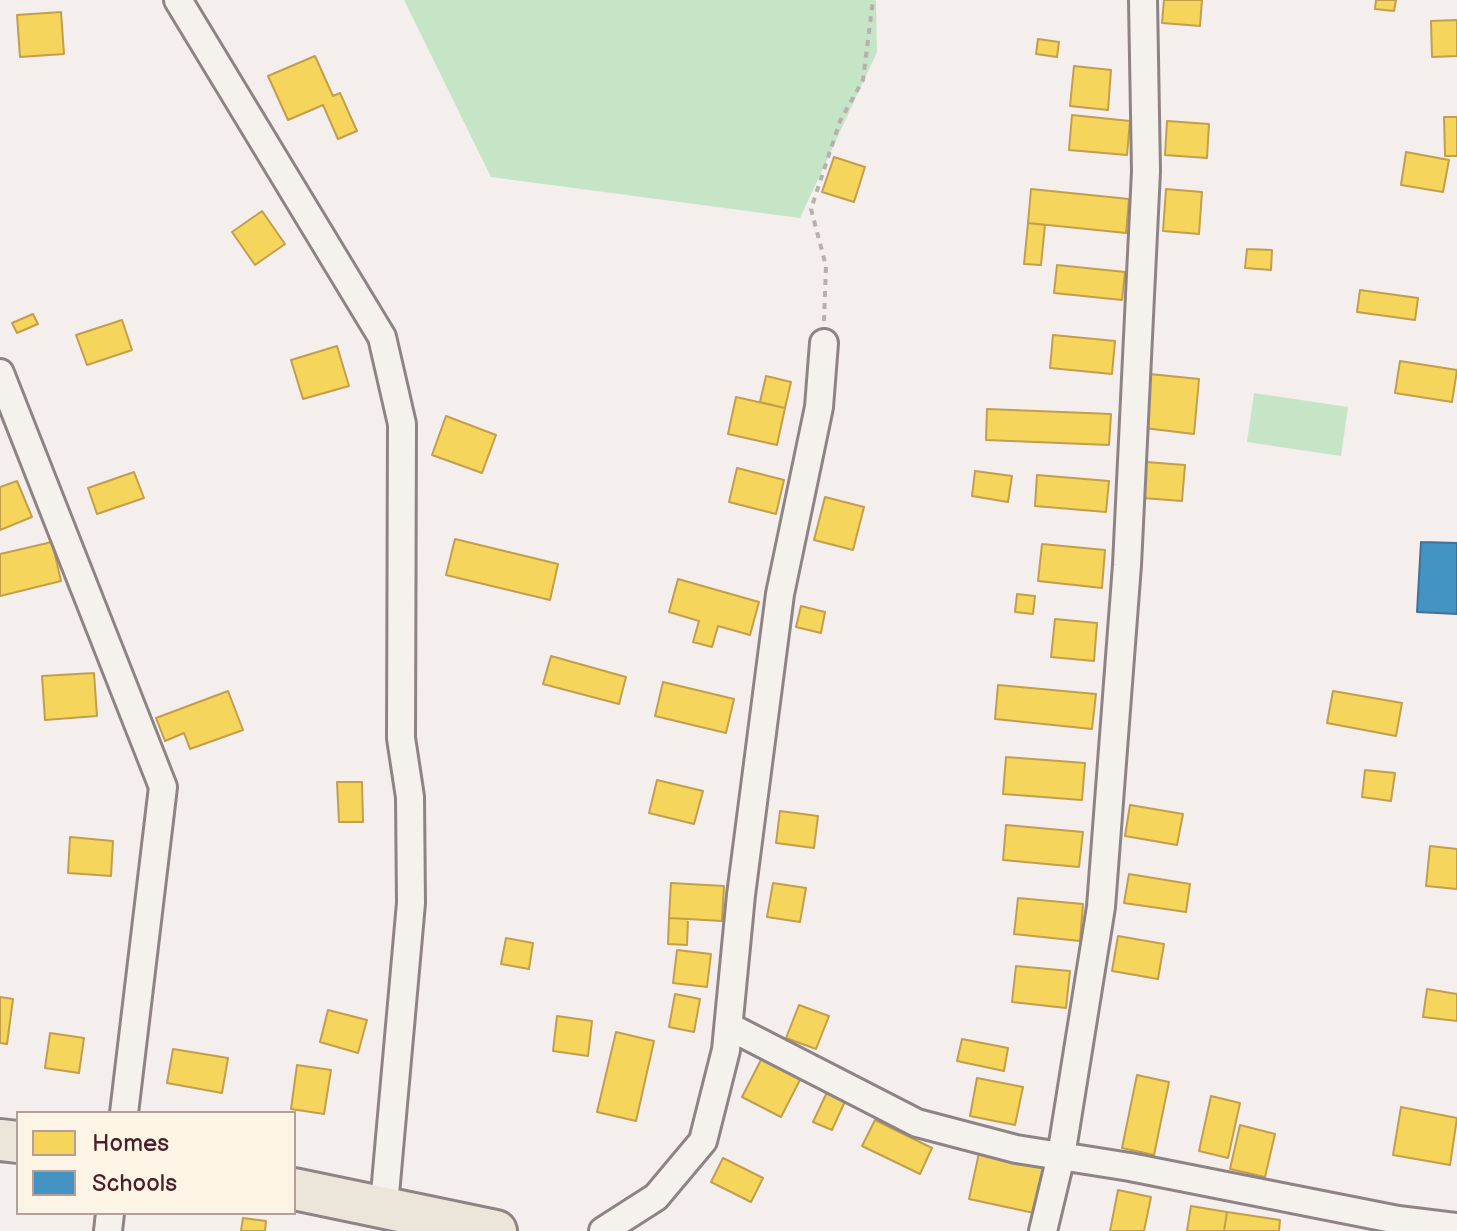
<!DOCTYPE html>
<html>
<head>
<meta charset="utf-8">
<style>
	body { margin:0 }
	#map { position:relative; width:1457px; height:1231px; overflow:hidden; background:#f4eeec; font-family:"Balsamiq Sans",sans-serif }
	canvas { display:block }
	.legend { position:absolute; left:16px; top:1111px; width:280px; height:104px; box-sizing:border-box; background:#fcf5e5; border:2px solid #b59f9b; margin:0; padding:10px 14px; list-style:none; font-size:24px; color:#4a1f2b }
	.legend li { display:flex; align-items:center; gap:16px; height:40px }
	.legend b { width:40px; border:2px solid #b59f9b }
</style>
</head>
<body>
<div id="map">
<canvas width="1457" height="1231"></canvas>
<ul class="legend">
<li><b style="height:22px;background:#f6d55c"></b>Homes</li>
<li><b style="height:22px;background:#4393c3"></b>Schools</li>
</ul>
</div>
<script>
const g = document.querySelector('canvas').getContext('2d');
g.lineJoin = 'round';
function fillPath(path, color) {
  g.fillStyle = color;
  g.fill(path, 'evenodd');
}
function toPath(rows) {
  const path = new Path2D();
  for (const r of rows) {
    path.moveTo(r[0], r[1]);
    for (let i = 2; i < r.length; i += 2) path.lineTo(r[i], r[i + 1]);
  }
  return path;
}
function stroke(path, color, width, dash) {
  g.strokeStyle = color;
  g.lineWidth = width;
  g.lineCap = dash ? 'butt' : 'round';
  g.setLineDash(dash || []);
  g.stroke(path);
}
const green = toPath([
	[404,0,876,0,877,52,800,218,491,177],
	[1254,393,1348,407,1341,456,1247,442]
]);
const homes = toPath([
	[1164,0,1202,0,1200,26,1162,23,1164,0],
	[1376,0,1396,0,1394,11,1375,9,1376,0],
	[61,12,64,54,20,57,17,15,61,12],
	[1457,20,1457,56,1432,57,1431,21,1457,20],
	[1038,39,1059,42,1057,57,1036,54,1038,39],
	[315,56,333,96,340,93,357,131,338,139,323,105,288,120,268,76,315,56],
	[1074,66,1111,70,1108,110,1070,106,1074,66],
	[1072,115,1130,121,1127,155,1069,150,1072,115],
	[1444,117,1457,117,1457,156,1445,156,1444,117],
	[1167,121,1209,124,1207,158,1165,155,1167,121],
	[1406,152,1449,160,1443,192,1401,185,1406,152],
	[834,157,865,167,854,202,822,192,834,157],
	[1031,189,1129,199,1126,233,1028,223,1031,189],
	[1166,189,1202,192,1199,234,1163,231,1166,189],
	[262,211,285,244,255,265,232,232,262,211],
	[1028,223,1045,225,1041,265,1024,264,1028,223],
	[1247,249,1272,250,1271,270,1245,268,1247,249],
	[1057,265,1125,272,1122,300,1054,293,1057,265],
	[1360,290,1418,298,1415,320,1357,312,1360,290],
	[33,314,38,324,17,333,12,323,33,314],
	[122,320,132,350,87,365,76,335,122,320],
	[1053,335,1115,341,1112,374,1050,368,1053,335],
	[337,346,349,386,303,399,291,360,337,346],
	[1400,361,1457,370,1452,402,1395,393,1400,361],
	[1150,374,1199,379,1194,434,1144,428,1150,374],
	[766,376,791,382,785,408,760,402,766,376],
	[736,397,785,408,777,445,728,434,736,397],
	[987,409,1111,414,1109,445,986,440,987,409],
	[446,416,496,435,482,473,432,455,446,416],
	[1146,462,1185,465,1182,501,1143,498,1146,462],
	[737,468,784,480,776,514,729,502,737,468],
	[975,471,1012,476,1008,502,972,496,975,471],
	[134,472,144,498,97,514,88,488,134,472],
	[1037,475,1109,481,1106,512,1035,506,1037,475],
	[17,481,32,517,0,530,0,487,17,481],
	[825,497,864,507,853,550,814,540,825,497],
	[455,539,558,564,550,600,446,575,455,539],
	[52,542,61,581,0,596,0,554,52,542],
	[1042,544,1105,550,1102,588,1038,581,1042,544],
	[678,579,759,602,750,635,718,626,712,647,693,642,699,621,669,612,678,579],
	[1017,594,1035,596,1033,614,1015,612,1017,594],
	[801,606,825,612,821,633,796,627,801,606],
	[1055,619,1097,623,1094,661,1051,657,1055,619],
	[551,656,626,677,619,704,543,684,551,656],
	[94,673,97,716,45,720,42,676,94,673],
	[663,682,734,699,726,733,655,716,663,682],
	[998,685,1096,694,1092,729,995,719,998,685],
	[228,691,243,730,190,749,184,733,165,741,156,718,228,691],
	[1333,691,1402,703,1396,736,1327,723,1333,691],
	[1006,757,1085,763,1082,800,1003,794,1006,757],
	[1365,770,1395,773,1391,801,1362,797,1365,770],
	[657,780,703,791,694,824,649,813,657,780],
	[337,782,362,782,363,822,339,822,337,782],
	[1130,805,1183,814,1177,845,1125,836,1130,805],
	[780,811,818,816,814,848,776,843,780,811],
	[1006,825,1083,832,1079,867,1003,860,1006,825],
	[70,837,113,841,111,876,68,873,70,837],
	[1430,846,1457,849,1457,889,1426,886,1430,846],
	[1129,874,1190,884,1186,912,1124,903,1129,874],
	[671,883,724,886,722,921,669,918,671,883],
	[773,883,806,888,800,922,767,917,773,883],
	[1018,898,1083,904,1080,941,1014,934,1018,898],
	[669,918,688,919,687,945,668,944,669,918],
	[1118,936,1164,944,1158,979,1112,971,1118,936],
	[506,938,533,943,529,969,501,964,506,938],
	[677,950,711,954,707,987,673,983,677,950],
	[1016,966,1070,971,1066,1008,1012,1002,1016,966],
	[1427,989,1457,994,1457,1021,1423,1017,1427,989],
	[675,994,700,999,694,1032,669,1027,675,994],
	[0,997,13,999,7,1044,0,1043,0,997],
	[799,1005,829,1016,816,1049,786,1038,799,1005],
	[328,1010,367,1020,358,1053,320,1042,328,1010],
	[557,1016,592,1021,588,1056,553,1051,557,1016],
	[616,1032,654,1041,636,1121,597,1112,616,1032],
	[50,1033,84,1038,79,1073,45,1068,50,1033],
	[962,1039,1008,1048,1004,1071,957,1061,962,1039],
	[173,1049,228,1058,222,1093,167,1083,173,1049],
	[764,1054,803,1074,781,1117,742,1097,764,1054],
	[297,1065,331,1070,324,1114,291,1109,297,1065],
	[1137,1075,1169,1082,1154,1155,1122,1148,1137,1075],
	[977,1078,1023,1087,1015,1125,970,1116,977,1078],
	[829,1088,847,1097,832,1130,813,1122,829,1088],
	[1211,1096,1240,1103,1228,1158,1199,1151,1211,1096],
	[1401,1107,1457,1118,1450,1165,1393,1155,1401,1107],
	[875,1120,932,1148,920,1174,862,1146,875,1120],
	[1240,1125,1275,1134,1265,1177,1230,1169,1240,1125],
	[979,1153,1044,1167,1034,1213,969,1199,979,1153],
	[723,1158,763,1178,751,1202,711,1182,723,1158],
	[1118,1190,1151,1197,1144,1231,1110,1231,1118,1190],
	[1191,1206,1227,1212,1224,1231,1187,1231,1191,1206],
	[1227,1212,1280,1220,1279,1231,1224,1231,1227,1212],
	[243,1218,266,1221,265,1231,241,1231,243,1218]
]);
const schools = toPath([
	[1421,542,1457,543,1457,614,1417,612,1421,542]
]);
const path = toPath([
	[824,321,826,266,811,209,840,121,863,80,873,0]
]);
const minor = toPath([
	[178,0,382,337,402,424,401,738,410,797,411,903,384,1205],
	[0,373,163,787,124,1113],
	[730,1027,917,1123,1016,1149,1130,1167,1398,1220,1457,1227],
	[108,1231,110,1213],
	[603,1231,656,1197,703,1141,726,1050,741,895,780,594,819,407,824,343],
	[1043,1231,1061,1156,1101,907,1127,565,1146,171,1143,0]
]);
const primary = toPath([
	[0,1140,18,1142],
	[294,1189,496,1231]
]);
fillPath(green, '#c6e5c6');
fillPath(homes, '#f6d55c');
stroke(homes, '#c29e4d', 2);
fillPath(schools, '#4393c3');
stroke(schools, '#457095', 2);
stroke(minor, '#8f8485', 32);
stroke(primary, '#8f8485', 46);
stroke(path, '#b8b0ae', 4, [6, 6]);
stroke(minor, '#f5f1ec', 26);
stroke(primary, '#ece6da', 40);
</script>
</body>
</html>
